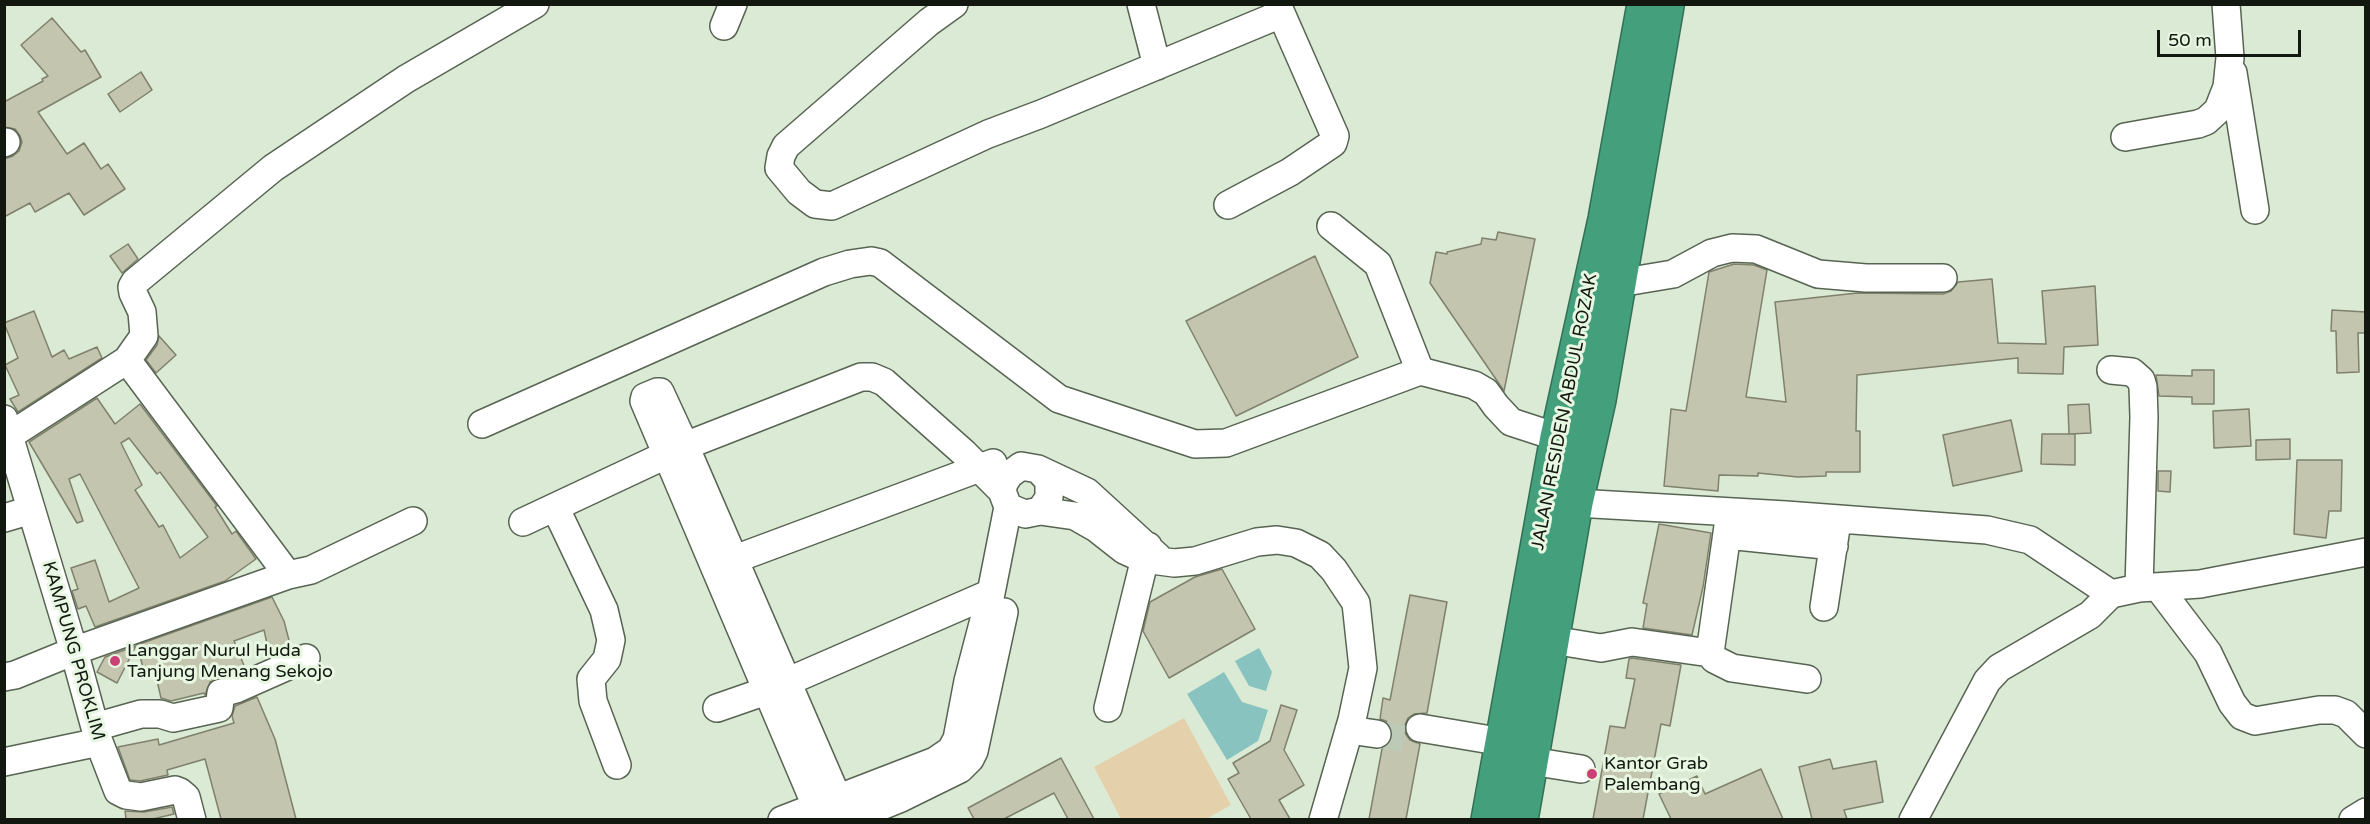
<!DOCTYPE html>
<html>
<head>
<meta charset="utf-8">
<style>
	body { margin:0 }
	#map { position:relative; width:2370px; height:824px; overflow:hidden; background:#dbead5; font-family:"Varela Round",sans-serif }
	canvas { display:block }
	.frame { position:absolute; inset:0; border:6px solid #121710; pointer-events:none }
	.scale { position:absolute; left:2157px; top:30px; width:144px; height:27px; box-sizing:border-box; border:3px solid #121710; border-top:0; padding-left:8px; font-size:18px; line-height:21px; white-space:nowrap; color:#121710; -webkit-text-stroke:4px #e8f7e2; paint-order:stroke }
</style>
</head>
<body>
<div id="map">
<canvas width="2370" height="824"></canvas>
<div class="frame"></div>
<div class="scale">50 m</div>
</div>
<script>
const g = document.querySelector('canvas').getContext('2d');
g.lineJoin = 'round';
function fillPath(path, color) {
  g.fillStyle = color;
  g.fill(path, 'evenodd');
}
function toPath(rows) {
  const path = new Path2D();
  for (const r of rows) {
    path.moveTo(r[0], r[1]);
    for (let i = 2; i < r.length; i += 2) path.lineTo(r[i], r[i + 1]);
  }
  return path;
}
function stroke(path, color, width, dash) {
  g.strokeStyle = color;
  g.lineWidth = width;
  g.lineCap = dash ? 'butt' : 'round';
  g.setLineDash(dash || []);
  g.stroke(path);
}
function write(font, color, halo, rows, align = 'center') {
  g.font = font + ' "Varela Round",sans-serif';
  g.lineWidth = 6;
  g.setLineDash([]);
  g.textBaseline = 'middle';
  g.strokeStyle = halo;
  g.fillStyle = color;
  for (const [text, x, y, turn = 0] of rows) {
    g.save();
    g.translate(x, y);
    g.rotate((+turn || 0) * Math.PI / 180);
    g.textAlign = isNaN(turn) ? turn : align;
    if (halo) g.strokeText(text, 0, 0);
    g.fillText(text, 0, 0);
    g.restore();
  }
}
const green = toPath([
	[1184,718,1231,805,1206,819,1121,819,1094,767]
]);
const water = toPath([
	[1259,648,1272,672,1266,691,1249,686,1235,661],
	[1224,672,1242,702,1268,710,1258,741,1227,760,1187,694]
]);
const building = toPath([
	[52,18,81,52,85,50,101,77,38,112,67,154,84,143,101,169,108,164,125,189,84,215,69,193,35,212,30,203,4,217,4,159,13,156,19,151,22,142,20,136,15,129,4,127,4,102,43,81,42,79,48,76,21,45,52,18],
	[141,72,152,90,120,112,108,94,141,72],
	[1498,232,1535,239,1504,391,1430,283,1436,252,1447,254,1447,252,1481,244,1482,238,1496,240,1498,232],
	[128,244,138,259,122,273,110,256,128,244],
	[1315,256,1358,357,1236,416,1186,321,1315,256],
	[1734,264,1754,265,1767,270,1746,397,1786,402,1775,302,1857,293,1943,294,1951,291,1958,282,1992,279,1998,343,2046,344,2042,291,2095,286,2098,345,2064,347,2063,374,2018,373,2018,358,1857,375,1856,431,1860,431,1860,472,1826,472,1826,476,1798,477,1758,473,1758,476,1719,475,1718,491,1664,486,1671,409,1686,411,1709,272,1734,264],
	[2332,310,2366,312,2366,333,2358,333,2359,372,2337,373,2336,331,2331,331,2332,310],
	[34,311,52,357,64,350,69,359,97,347,102,358,18,412,10,399,19,395,5,365,18,358,4,323,34,311],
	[159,336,176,355,156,373,146,360,157,345,159,336],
	[2192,370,2214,370,2214,404,2192,404,2192,397,2159,396,2156,375,2192,376,2192,370],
	[97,398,115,424,140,404,217,506,215,507,232,534,236,531,256,559,225,581,95,627,86,606,78,609,72,591,78,589,71,568,95,560,109,602,139,588,80,474,69,479,83,521,77,523,29,442,97,398],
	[129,438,157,474,160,472,208,537,180,558,163,525,159,527,135,490,142,485,121,443,129,438],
	[2089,404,2091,433,2069,434,2068,405,2089,404],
	[2249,409,2251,446,2214,448,2213,411,2249,409],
	[2011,420,2022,471,1953,486,1943,435,2011,420],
	[2042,434,2075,434,2075,465,2041,464,2042,434],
	[2290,439,2290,459,2256,460,2256,440,2290,439],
	[2297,460,2342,460,2341,511,2329,511,2326,538,2294,534,2297,460],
	[2158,471,2171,471,2170,492,2158,491,2158,471],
	[1659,524,1711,533,1703,587,1692,635,1643,628,1647,604,1643,603,1659,524],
	[1222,569,1255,629,1169,678,1143,631,1150,602,1195,577,1222,569],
	[1410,595,1447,602,1427,713,1414,714,1408,718,1405,725,1405,733,1410,740,1420,744,1406,819,1369,819,1382,749,1389,744,1392,737,1391,728,1386,721,1380,719,1383,698,1390,700,1410,595],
	[272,597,284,621,291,648,270,657,264,630,234,641,245,668,210,682,205,695,204,693,171,701,161,698,155,672,145,675,137,645,272,597],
	[136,646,117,683,97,672,105,657,136,646],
	[1632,658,1681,665,1670,726,1661,724,1643,819,1593,819,1610,726,1625,728,1635,679,1626,678,1629,659,1632,658],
	[257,697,275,739,296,819,221,819,205,759,167,770,168,775,140,781,130,780,118,747,158,739,159,745,234,723,232,716,235,706,257,697],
	[1281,705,1297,710,1284,750,1304,785,1279,800,1290,819,1251,819,1228,779,1239,773,1233,763,1270,741,1281,705],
	[1061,758,1094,819,1068,819,1054,793,1004,819,974,819,968,808,1061,758],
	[1830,759,1833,769,1876,761,1883,802,1844,810,1847,819,1812,819,1799,767,1830,759],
	[1761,769,1783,819,1671,819,1659,794,1697,776,1705,794,1761,769],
	[172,807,174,814,153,819,126,819,125,811,144,812,172,807]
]);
const minorTunnel = toPath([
	[1377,734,1418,741]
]);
const minor = toPath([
	[954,4,929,22,786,146,781,156,779,168,799,192,815,204,832,206,988,134,1041,114,1281,14],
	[1141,4,1157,66],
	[724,26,733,4],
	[2233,73,2255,210],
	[2125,137,2198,124,2206,121,2218,110,2227,87,2230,58,2226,4],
	[4,143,6,142],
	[1228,205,1290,172,1333,143,1335,136,1277,4],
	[1331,226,1378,264,1420,371],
	[1619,283,1673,274,1712,253,1732,248,1756,249,1818,274,1866,278,1943,278],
	[127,360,288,575],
	[2111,370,2132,372,2141,380,2143,387,2144,417,2139,588],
	[4,419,74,651,99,742,118,791,126,795,141,797,175,790,180,792,186,797,192,820],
	[482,424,824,272,850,264,871,261,880,263,1059,399,1195,444,1226,443,1420,371,1474,385,1486,392,1496,406,1511,422,1557,437],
	[9,436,127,360,144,336,142,312,133,293,132,287,135,282,273,168,406,79,535,4],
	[1038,469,1087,492,1158,557],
	[1576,503,1786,515,1987,530,2030,540,2111,594],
	[555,507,604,610,611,640,607,659,591,679,593,701,617,765],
	[1040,511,1049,498,1049,481,1038,469,1021,466,1009,475,1004,483,1002,491,1008,507,1025,514,1040,511,1075,516,1096,528,1124,550,1144,559,1174,563,1195,561,1257,542,1277,540,1296,543,1320,555,1334,570,1356,603,1363,668,1352,720,1323,820],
	[1730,512,1710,653,1714,659,1732,668,1807,679],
	[4,518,31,510],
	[523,522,685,446,861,377,872,377,884,382,964,453,1002,491],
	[1727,535,1834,546],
	[735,559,993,463],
	[2158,587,2208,653,2232,703,2242,716,2255,721,2319,710,2335,710,2346,714,2366,734],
	[1824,607,1836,528],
	[1552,640,1601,648,1632,642,1710,653],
	[4,677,15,675,74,651,288,575,311,570,413,521],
	[717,708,766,691,991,593],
	[1108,708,1148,546],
	[95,727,141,714,160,714,173,718,219,708,221,693,236,689,306,658],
	[1420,728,1503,742],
	[1349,730,1377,734],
	[1531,761,1581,769],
	[4,762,99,742],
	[782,820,935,761,951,750,957,739,968,681,991,593,1008,507],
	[822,820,644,401,645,397,657,392,660,392,685,446,847,820],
	[847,820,901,798,960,769,970,759,974,751,1004,612],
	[1913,820,1987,681,1999,668,2090,615,2111,594,2139,588,2200,584,2366,552],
	[2353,820,2366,812]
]);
const highway = toPath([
	[1488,820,1557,437,1605,219,1644,4],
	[1521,820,1576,503,1599,400,1667,6]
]);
const markers = [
	[115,661,6,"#cc4075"],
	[1592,774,6,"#cc4075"]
];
const streetNames = [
	["JALAN RESIDEN ABDUL ROZAK",1565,412,-79],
	["KAMPUNG PROKLIM",73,651,74]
];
const poiNames = [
	["Langgar Nurul Huda",127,651],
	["Tanjung Menang Sekojo",127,672],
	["Kantor Grab",1604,764],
	["Palembang",1604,785]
];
fillPath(green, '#e4d0ab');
fillPath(water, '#88c3c0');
fillPath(building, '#c3c5ae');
stroke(building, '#7f816c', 1.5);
stroke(minorTunnel, '#bdcab7', 27, [27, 14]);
stroke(minor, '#576452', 30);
stroke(highway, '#327056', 36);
stroke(minor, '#fff', 27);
stroke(highway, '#44a07c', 33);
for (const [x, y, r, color] of markers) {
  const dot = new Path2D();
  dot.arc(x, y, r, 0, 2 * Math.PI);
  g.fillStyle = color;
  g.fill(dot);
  stroke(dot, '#e8f7e2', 2);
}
write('18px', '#121710', '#e8f7e2', streetNames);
write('18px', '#121710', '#e8f7e2', poiNames, 'left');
</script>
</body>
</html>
